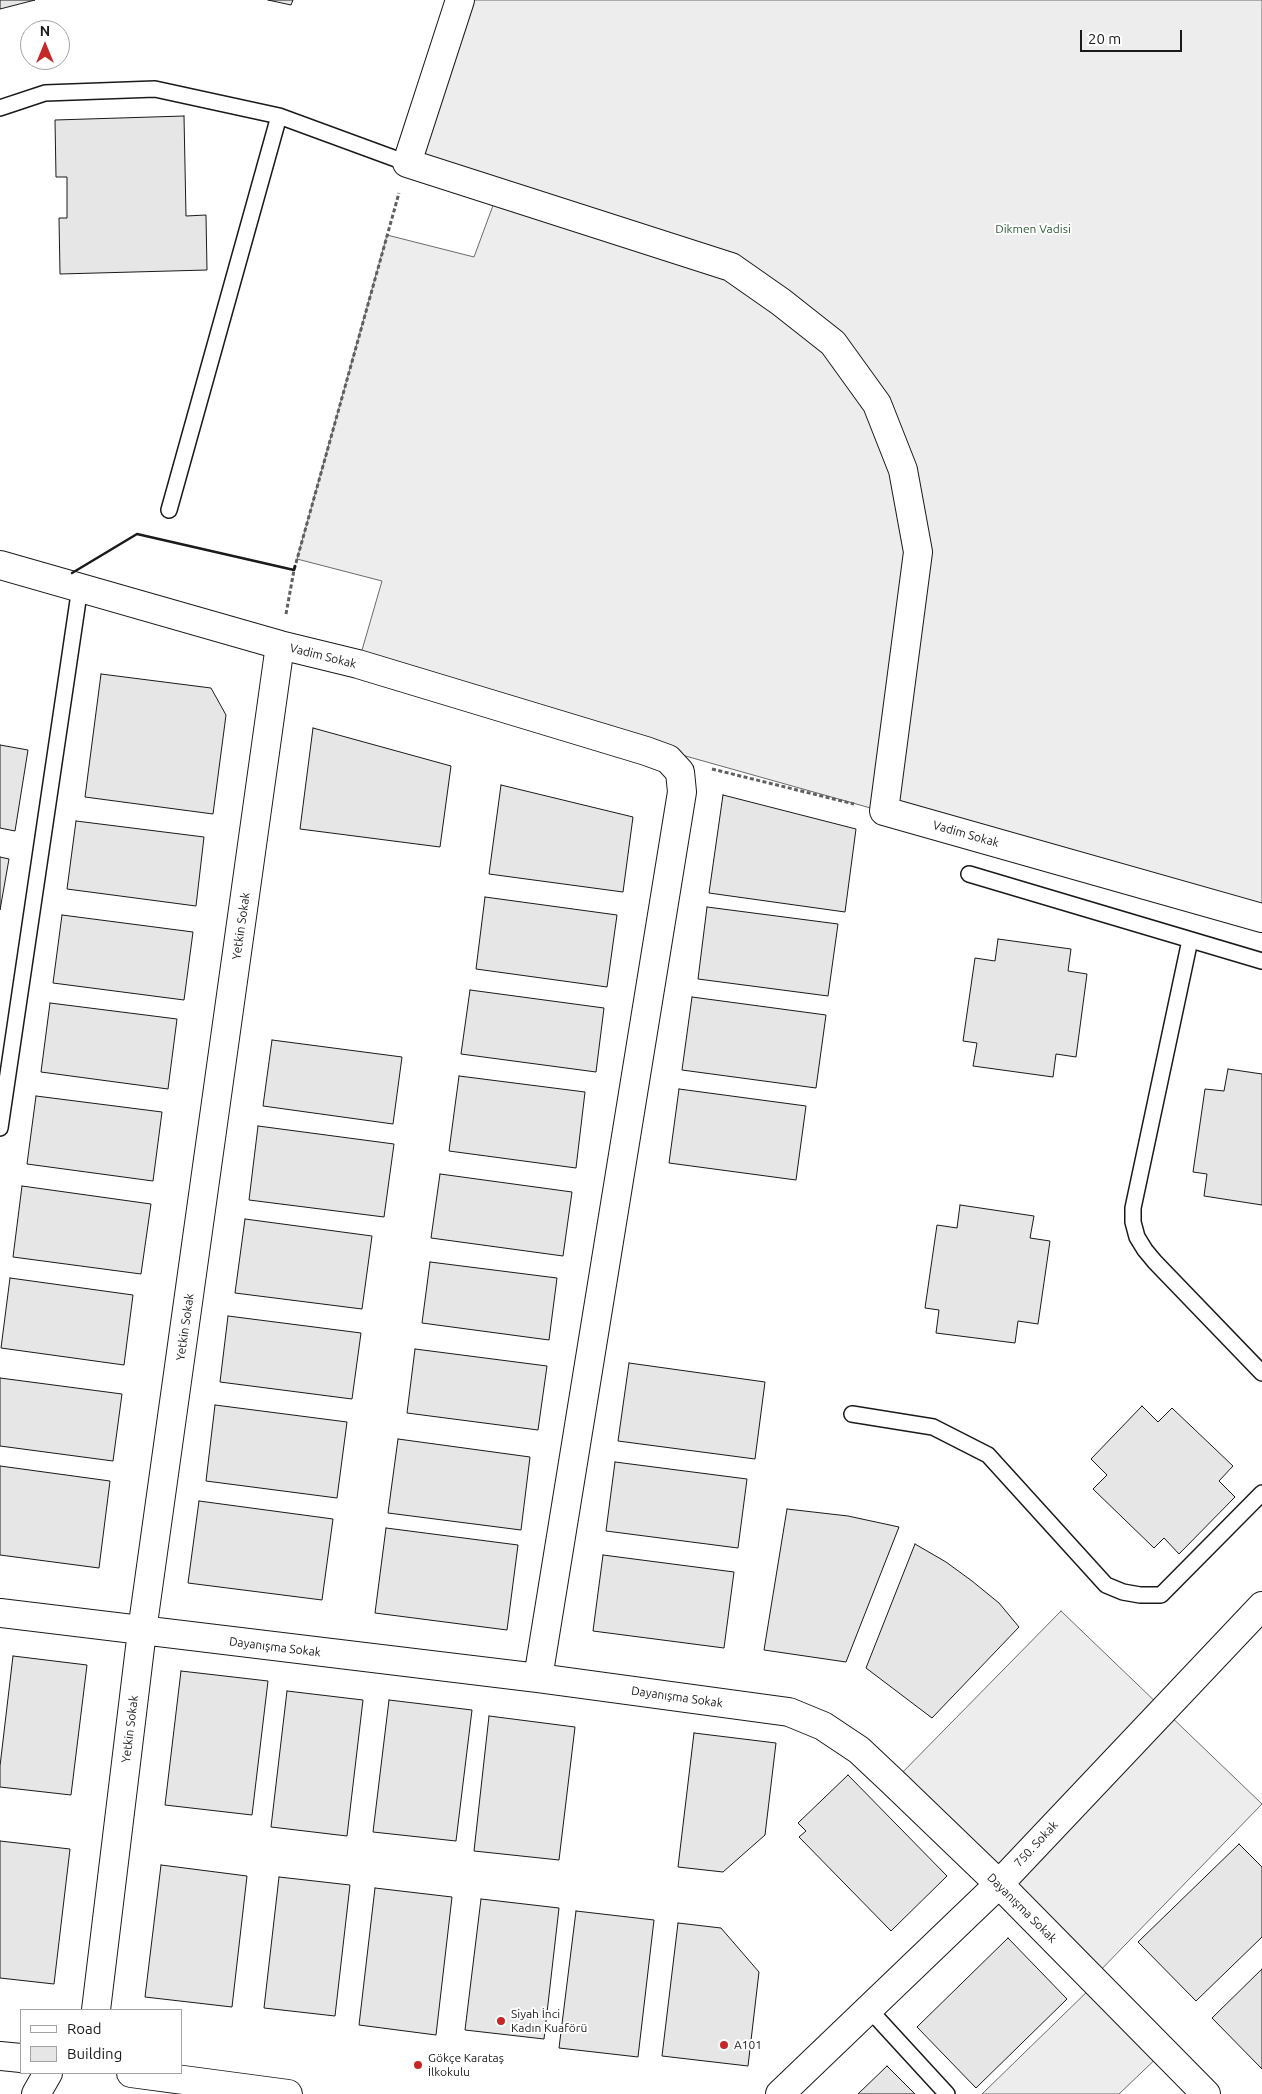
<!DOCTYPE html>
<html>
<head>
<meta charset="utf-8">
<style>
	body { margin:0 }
	#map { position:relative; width:1262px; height:2094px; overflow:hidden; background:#fff; font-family:Ubuntu,sans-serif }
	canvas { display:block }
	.legend { position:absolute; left:20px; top:2009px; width:162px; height:65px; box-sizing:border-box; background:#fff; border:1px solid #a3a3a3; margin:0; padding:6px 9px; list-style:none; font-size:15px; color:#1a1a1a }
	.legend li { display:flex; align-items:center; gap:10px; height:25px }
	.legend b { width:25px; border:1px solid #a3a3a3 }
	.north { position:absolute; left:20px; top:20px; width:50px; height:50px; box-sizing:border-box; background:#fff; border:1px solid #a3a3a3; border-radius:50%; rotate:0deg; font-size:14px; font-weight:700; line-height:20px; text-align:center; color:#1a1a1a }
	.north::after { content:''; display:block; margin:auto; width:18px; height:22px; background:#c62828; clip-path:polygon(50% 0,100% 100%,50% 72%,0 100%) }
	.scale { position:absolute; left:1080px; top:30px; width:102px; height:22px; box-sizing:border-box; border:2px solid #1a1a1a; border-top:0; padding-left:6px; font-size:15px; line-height:18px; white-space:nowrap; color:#1a1a1a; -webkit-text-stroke:4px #fff; paint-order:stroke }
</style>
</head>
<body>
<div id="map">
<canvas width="1262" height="2094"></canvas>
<ul class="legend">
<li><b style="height:6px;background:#fff"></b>Road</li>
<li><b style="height:14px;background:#e6e6e6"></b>Building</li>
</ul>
<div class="north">N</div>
<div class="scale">20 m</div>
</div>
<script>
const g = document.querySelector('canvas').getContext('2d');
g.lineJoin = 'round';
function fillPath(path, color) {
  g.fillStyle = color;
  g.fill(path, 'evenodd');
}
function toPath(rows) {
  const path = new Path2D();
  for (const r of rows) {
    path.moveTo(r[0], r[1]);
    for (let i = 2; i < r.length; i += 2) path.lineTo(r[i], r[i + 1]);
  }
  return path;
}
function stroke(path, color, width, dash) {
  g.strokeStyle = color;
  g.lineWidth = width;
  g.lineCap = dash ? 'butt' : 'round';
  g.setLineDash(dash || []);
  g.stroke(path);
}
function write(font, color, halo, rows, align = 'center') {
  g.font = font + ' Ubuntu,sans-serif';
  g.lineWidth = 4;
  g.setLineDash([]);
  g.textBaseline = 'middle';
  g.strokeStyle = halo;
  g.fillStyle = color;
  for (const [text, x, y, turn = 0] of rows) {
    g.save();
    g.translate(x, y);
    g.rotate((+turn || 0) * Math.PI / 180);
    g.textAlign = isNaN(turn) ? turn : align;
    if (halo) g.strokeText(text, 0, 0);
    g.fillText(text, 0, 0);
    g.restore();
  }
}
const built = toPath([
	[460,0,1262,0,1262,918,358,664,382,581,297,559,387,235,474,257,498,192,407,163,460,0],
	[1061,1611,1262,1804,1092,1979,893,1782,1061,1611],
	[1096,1983,1164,2051,1119,2094,982,2094,1096,1983]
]);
const building = toPath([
	[0,0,35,0,0,9,0,0],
	[268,0,293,0,291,5,268,0],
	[184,116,186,216,206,215,207,270,60,274,59,218,67,218,67,177,56,177,55,120,184,116],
	[101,674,211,688,226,715,213,814,85,797,101,674],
	[313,728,451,766,440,847,300,829,313,728],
	[0,745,28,750,15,831,0,828,0,745],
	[501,785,633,817,623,892,489,874,501,785],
	[723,795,856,829,845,912,709,893,723,795],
	[76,821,204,837,196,906,67,889,76,821],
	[0,857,9,859,0,910,0,857],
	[485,897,617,915,607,987,476,969,485,897],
	[707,907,838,924,828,996,698,979,707,907],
	[62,915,193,932,184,1000,53,983,62,915],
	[998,939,1071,949,1068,971,1087,974,1076,1057,1056,1054,1053,1077,973,1066,977,1043,963,1041,975,958,995,961,998,939],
	[470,990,604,1008,596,1072,461,1054,470,990],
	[692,997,826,1015,816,1088,682,1070,692,997],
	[50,1003,177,1019,168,1089,41,1072,50,1003],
	[272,1040,402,1057,393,1124,263,1106,272,1040],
	[1228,1069,1262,1074,1262,1205,1204,1196,1207,1174,1193,1172,1205,1089,1224,1091,1228,1069],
	[459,1076,585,1092,576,1168,449,1151,459,1076],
	[679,1089,806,1106,796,1180,669,1163,679,1089],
	[36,1096,162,1112,153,1181,27,1164,36,1096],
	[258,1126,394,1144,384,1217,249,1200,258,1126],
	[440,1174,572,1192,563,1256,431,1238,440,1174],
	[22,1186,151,1204,141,1274,13,1257,22,1186],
	[960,1205,1034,1216,1030,1238,1050,1241,1038,1324,1018,1321,1015,1343,936,1333,939,1310,925,1308,937,1225,957,1228,960,1205],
	[245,1219,372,1236,362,1309,235,1293,245,1219],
	[430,1262,557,1278,549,1340,422,1323,430,1262],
	[10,1278,133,1295,124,1365,1,1348,10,1278],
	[228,1316,361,1333,352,1399,220,1382,228,1316],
	[415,1349,547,1366,538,1430,407,1413,415,1349],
	[629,1363,765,1382,755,1459,618,1441,629,1363],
	[0,1378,122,1394,113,1461,0,1446,0,1378],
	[215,1405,347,1422,337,1498,206,1481,215,1405],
	[1142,1406,1158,1422,1172,1408,1233,1466,1219,1481,1235,1497,1179,1554,1164,1538,1154,1548,1093,1489,1107,1475,1091,1459,1142,1406],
	[398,1439,530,1457,521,1530,388,1513,398,1439],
	[615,1462,747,1479,738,1548,606,1531,615,1462],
	[0,1466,110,1481,99,1568,0,1555,0,1466],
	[199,1501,333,1519,322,1600,188,1583,199,1501],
	[787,1509,848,1516,899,1527,846,1662,764,1650,787,1509],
	[386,1528,518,1545,507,1630,375,1613,386,1528],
	[915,1544,946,1562,972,1581,999,1603,1019,1627,932,1718,866,1668,915,1544],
	[603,1555,734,1572,724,1648,593,1631,603,1555],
	[13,1656,87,1665,71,1795,0,1787,0,1766,13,1656],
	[181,1671,268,1681,252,1815,165,1805,181,1671],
	[287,1691,363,1700,347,1836,271,1827,287,1691],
	[389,1700,472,1710,456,1841,373,1832,389,1700],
	[489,1716,575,1727,559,1860,474,1851,489,1716],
	[694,1733,776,1743,765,1835,723,1872,678,1867,694,1733],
	[848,1775,947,1876,891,1931,799,1837,806,1831,798,1823,848,1775],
	[0,1841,70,1849,54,1984,0,1978,0,1841],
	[1239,1844,1262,1867,1262,1937,1196,2001,1138,1942,1239,1844],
	[161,1865,247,1876,232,2007,145,1997,161,1865],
	[279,1877,350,1885,335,2016,264,2008,279,1877],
	[375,1888,452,1897,436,2035,359,2025,375,1888],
	[481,1899,559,1908,544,2039,465,2030,481,1899],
	[576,1911,654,1920,638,2057,559,2048,576,1911],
	[678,1923,721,1928,759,1972,748,2066,662,2056,678,1923],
	[1008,1938,1067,1999,976,2088,917,2027,1008,1938],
	[1262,1969,1262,2069,1212,2018,1262,1969],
	[887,2066,915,2094,858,2094,887,2066]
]);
const path = toPath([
	[286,614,294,570,399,193],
	[712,769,854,804]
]);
const lane = toPath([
	[0,108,45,93,155,89,279,116,407,163],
	[169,510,279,116],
	[969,874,1262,961],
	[1190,940,1133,1208,1133,1222,1137,1237,1145,1250,1155,1262,1262,1373],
	[0,1128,80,587],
	[852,1414,933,1427,988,1455,1106,1585,1123,1592,1140,1595,1161,1595,1262,1493],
	[868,2008,947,2094]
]);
const street = toPath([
	[460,0,407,163,731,267,781,302,833,343,877,404,903,470,918,552,884,811,1262,918],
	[0,565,280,645,358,664,646,751,668,759,680,772,682,792,538,1678],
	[0,1613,538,1678,789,1712,823,1726,859,1750,893,1782,999,1884,1206,2094],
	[96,2010,142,1631,280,645],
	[36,2094,48,2073],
	[780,2094,999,1884,1262,1606]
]);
const secondary = toPath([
	[0,2056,21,2058],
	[131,2073,288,2094]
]);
const wall = toPath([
	[72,573,137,534,294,570,295,566]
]);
const markers = [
	[501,2021,5,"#c62828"],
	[724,2045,5,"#c62828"],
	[418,2065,5,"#c62828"]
];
const parkNames = [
	["Dikmen Vadisi",1033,229]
];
const streetNames = [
	["Vadim Sokak",323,656,14],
	["Vadim Sokak",966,834,16],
	["Yetkin Sokak",241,926,-82],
	["Yetkin Sokak",185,1327,-82],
	["Dayanışma Sokak",275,1647,7],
	["Dayanışma Sokak",677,1697,8],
	["Yetkin Sokak",130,1729,-83],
	["750. Sokak",1036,1844,-47],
	["Dayanışma Sokak",1022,1908,45]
];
const poiNames = [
	["Siyah İnci",511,2014],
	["Kadın Kuaförü",511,2028],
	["A101",734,2045],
	["Gökçe Karataş",428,2058],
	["İlkokulu",428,2072]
];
fillPath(built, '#ededed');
stroke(built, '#6a6a6a', 1);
fillPath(building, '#e6e6e6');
stroke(building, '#1a1a1a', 1);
stroke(lane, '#1a1a1a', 18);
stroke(street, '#1a1a1a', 30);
stroke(secondary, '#1a1a1a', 30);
stroke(path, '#5f5f5f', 3, [4, 2.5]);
stroke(lane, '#fff', 15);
stroke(street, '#fff', 28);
stroke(secondary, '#fff', 28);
stroke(wall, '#1a1a1a', 2.5);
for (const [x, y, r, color] of markers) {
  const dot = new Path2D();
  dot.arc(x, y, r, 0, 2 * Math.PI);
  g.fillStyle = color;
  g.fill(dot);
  stroke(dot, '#fff', 2);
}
write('12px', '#2b5a34', '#fff', parkNames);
write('12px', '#1a1a1a', '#fff', streetNames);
write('12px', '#1a1a1a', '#fff', poiNames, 'left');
</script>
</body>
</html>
